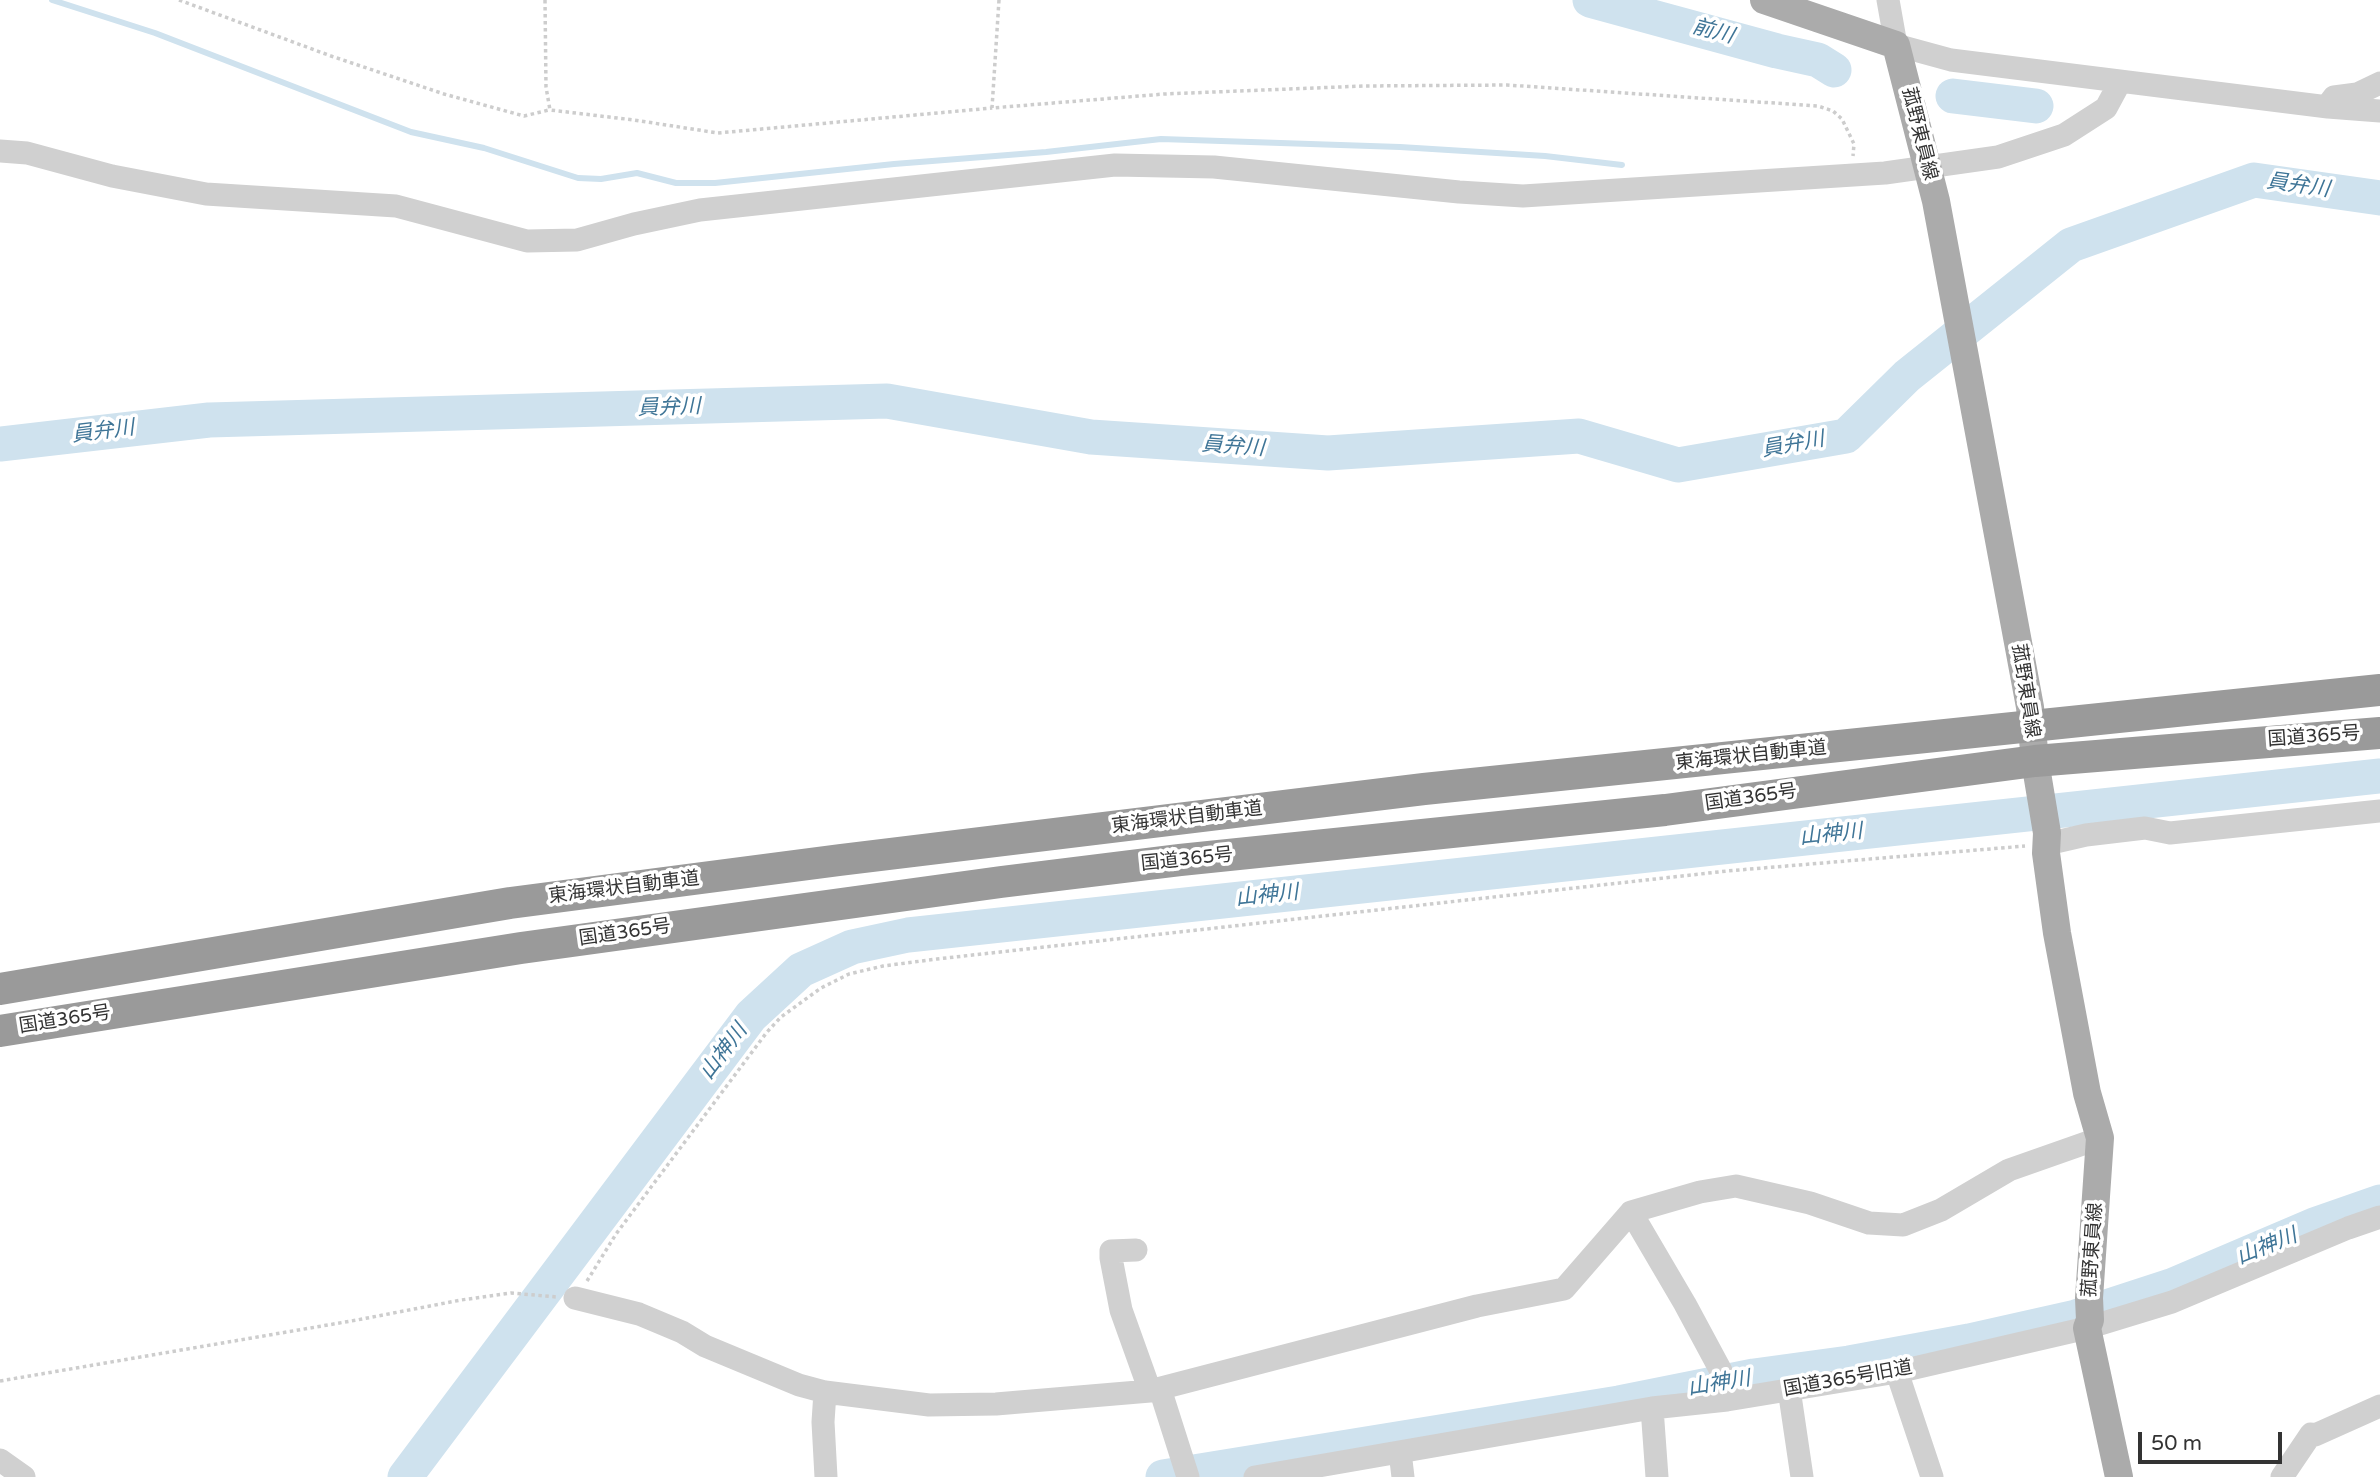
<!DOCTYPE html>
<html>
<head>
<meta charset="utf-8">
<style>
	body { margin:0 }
	#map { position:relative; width:2380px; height:1477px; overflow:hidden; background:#fff; font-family:"Varela Round",sans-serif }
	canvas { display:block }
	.scale { position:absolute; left:2138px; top:1432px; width:144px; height:32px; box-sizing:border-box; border:4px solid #333; border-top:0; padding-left:9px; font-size:21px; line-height:24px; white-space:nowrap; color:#333; -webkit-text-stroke:5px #fff; paint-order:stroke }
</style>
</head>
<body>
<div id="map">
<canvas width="2380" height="1477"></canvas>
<div class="scale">50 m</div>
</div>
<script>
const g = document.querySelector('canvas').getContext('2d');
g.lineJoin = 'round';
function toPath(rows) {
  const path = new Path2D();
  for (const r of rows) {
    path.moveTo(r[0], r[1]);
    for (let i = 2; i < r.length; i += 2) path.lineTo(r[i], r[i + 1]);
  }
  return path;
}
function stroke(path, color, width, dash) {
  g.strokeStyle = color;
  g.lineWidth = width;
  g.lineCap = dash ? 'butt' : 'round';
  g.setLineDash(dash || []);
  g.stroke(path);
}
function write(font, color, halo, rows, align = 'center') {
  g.font = font + ' "Varela Round","Noto Sans JP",sans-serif';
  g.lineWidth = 7;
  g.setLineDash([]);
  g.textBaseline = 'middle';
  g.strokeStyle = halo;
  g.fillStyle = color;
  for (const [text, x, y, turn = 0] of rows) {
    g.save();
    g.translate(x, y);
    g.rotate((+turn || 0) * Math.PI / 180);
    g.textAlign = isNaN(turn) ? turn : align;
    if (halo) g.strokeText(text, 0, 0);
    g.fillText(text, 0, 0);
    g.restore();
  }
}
const stream = toPath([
	[52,0,155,33,411,132,484,148,578,178,601,179,637,173,676,183,715,183,894,164,1046,152,1161,139,1400,147,1545,156,1622,165]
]);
const river = toPath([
	[1590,0,1777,51,1818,60,1834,70],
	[1953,96,2036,106],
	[0,444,209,420,887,401,1091,437,1328,453,1579,436,1678,465,1846,436,1907,376,2071,245,2254,180,2380,198],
	[405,1477,751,1016,801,970,852,947,908,935,2380,776],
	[1163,1477,1619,1403,1754,1376,1849,1363,1969,1341,2076,1317,2171,1286,2314,1225,2380,1202]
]);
const path = toPath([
	[179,0,331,56,444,94,524,116,549,110],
	[545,0,546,87,550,110,634,120,718,133,992,108],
	[999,0,992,108,1164,94,1364,86,1507,85,1818,106,1833,111,1842,119,1854,144,1853,156],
	[587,1281,616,1234,767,1032,781,1017,821,988,849,974,883,966,937,959,1727,871,2025,846],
	[0,1381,357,1320,461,1300,511,1293,557,1297]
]);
const minor = toPath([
	[1888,0,1896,45,1951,60,2328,107,2380,111],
	[2331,101,2334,97,2357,94,2380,83],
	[0,151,27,153,112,176,206,194,396,206,527,241,577,240,634,224,700,210,1115,165,1214,167,1459,192,1523,196,1885,173,1998,157,2064,135,2106,108,2120,82],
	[2047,844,2086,835,2145,828,2170,833,2380,811],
	[1631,1212,1685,1304,1721,1371,1727,1400],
	[1136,1250,1111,1251,1111,1258,1121,1310,1150,1391],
	[575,1298,639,1314,682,1332,705,1346,799,1385,825,1392,929,1405,996,1404,1150,1391,1477,1306,1564,1289,1631,1212,1700,1192,1736,1186,1810,1203,1869,1223,1903,1225,1941,1210,2009,1170,2100,1138],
	[1897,1372,1932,1477],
	[1160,1389,1188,1477],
	[1789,1389,1802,1477],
	[825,1392,823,1422,826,1477],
	[1652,1408,1657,1477],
	[1400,1452,1403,1477],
	[0,1460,24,1477],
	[1255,1477,1652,1408,1727,1400,1897,1372,2087,1328,2172,1302,2348,1228,2380,1217],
	[2282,1477,2311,1434,2315,1435,2380,1406]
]);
const major = toPath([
	[1764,0,1896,45,1936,201,2030,707,2035,761,2047,833,2046,853,2057,933,2087,1093,2100,1138,2089,1298,2090,1320,2087,1328,2119,1477]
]);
const highway = toPath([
	[0,989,510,903,840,860,1424,789,2380,690],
	[0,1031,521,948,1001,882,1180,860,1665,810,2035,761,2380,733]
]);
const streetNames = [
	["菰野東員線",1919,134,76],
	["菰野東員線",2025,691,81],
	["国道365号",2314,737,-4],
	["東海環状自動車道",1751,756,-6],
	["国道365号",1751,798,-8],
	["東海環状自動車道",1187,818,-7],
	["国道365号",1187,860,-6],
	["東海環状自動車道",624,888,-7],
	["国道365号",625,933,-8],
	["国道365号",65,1020,-9],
	["菰野東員線",2093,1250,-86],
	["国道365号旧道",1848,1379,-10]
];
const waterNames = [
	["前川",1713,32,15],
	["員弁川",2298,186,8],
	["員弁川",669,408,-2],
	["員弁川",103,432,-7],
	["員弁川",1793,445,-10],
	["員弁川",1233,447,4],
	["山神川",1831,835,-6],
	["山神川",1267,896,-6],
	["山神川",724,1052,-53],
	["山神川",2267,1247,-22],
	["山神川",1719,1384,-9]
];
stroke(stream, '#cfe2ee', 6);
stroke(river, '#cfe2ee', 35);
stroke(path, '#cdcdcd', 3.5, [3.5, 3.5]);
stroke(minor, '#d0d0d0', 23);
stroke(major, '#ababab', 28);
stroke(highway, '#9a9a9a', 32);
write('19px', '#333', '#fff', streetNames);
write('italic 21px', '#3f7597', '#fff', waterNames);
</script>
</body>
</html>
